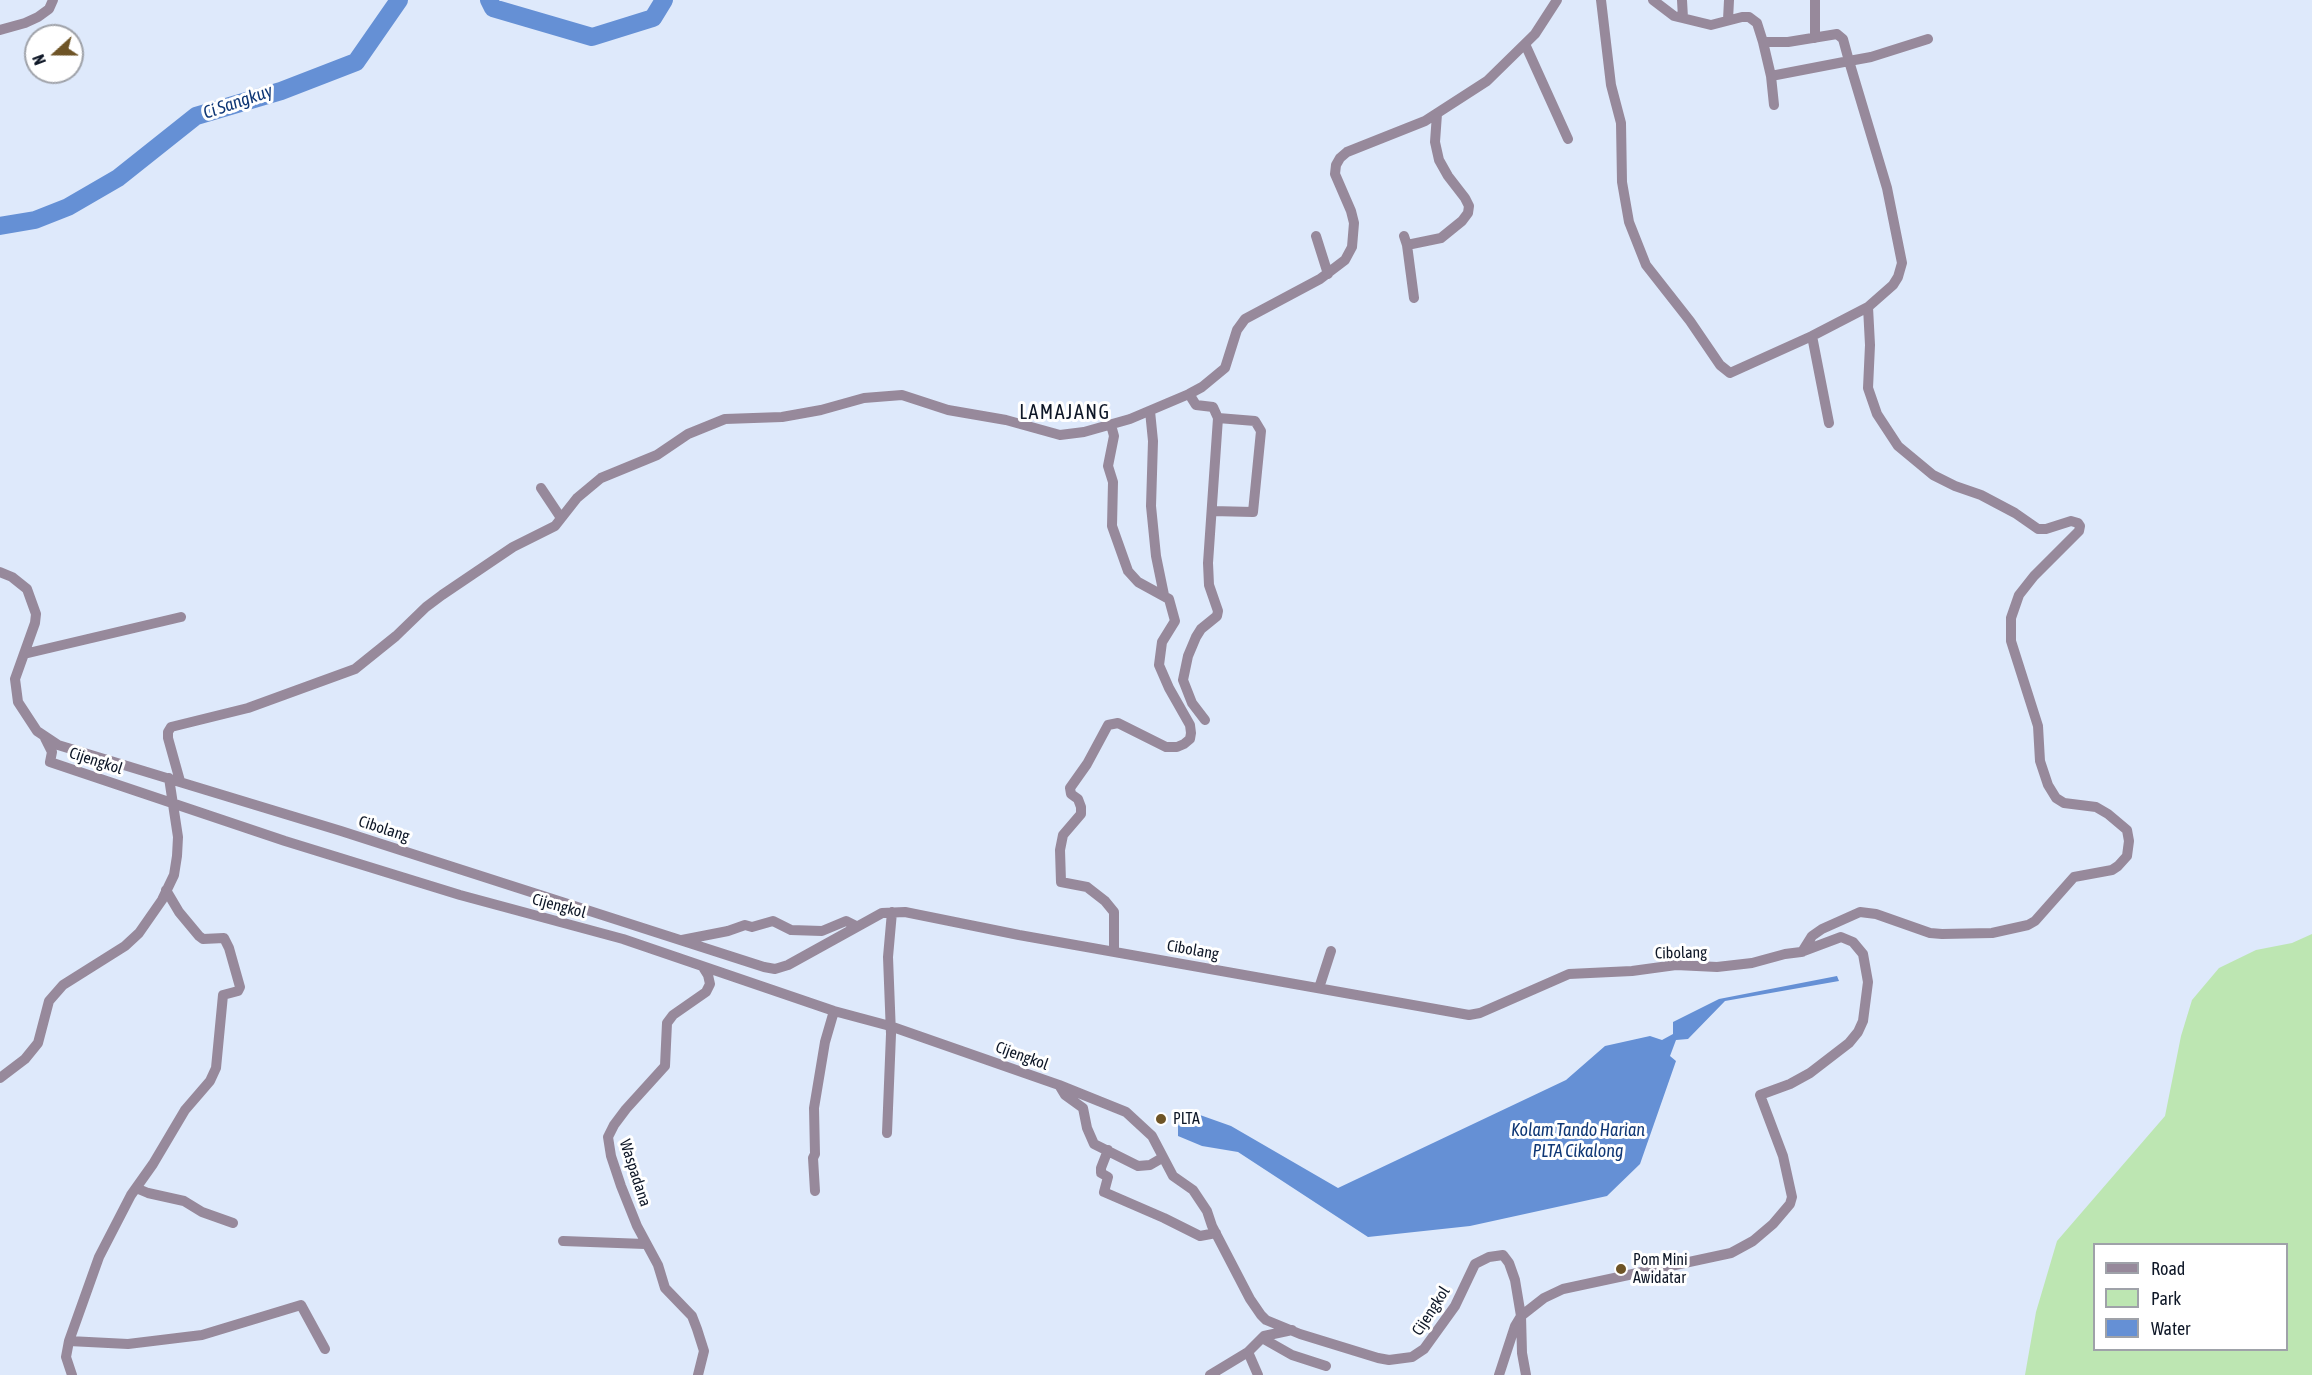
<!DOCTYPE html>
<html>
<head>
<meta charset="utf-8">
<style>
	body { margin:0 }
	#map { position:relative; width:2312px; height:1375px; overflow:hidden; background:#dee9fb; font-family:"Asap Condensed",sans-serif }
	canvas { display:block }
	.legend { position:absolute; left:2093px; top:1243px; width:195px; height:108px; box-sizing:border-box; background:#fff; border:2px solid #9fa2a9; margin:0; padding:8px 10px; list-style:none; font-size:18px; color:#0e1727 }
	.legend li { display:flex; align-items:center; gap:12px; height:30px }
	.legend b { width:30px; border:2px solid #9fa2a9 }
	.north { position:absolute; left:24px; top:24px; width:60px; height:60px; box-sizing:border-box; background:#fff; border:2px solid #9fa2a9; border-radius:50%; rotate:249deg; font-size:16px; font-weight:700; line-height:24px; text-align:center; color:#0e1727 }
	.north::after { content:''; display:block; margin:auto; width:21px; height:27px; background:#6e5426; clip-path:polygon(50% 0,100% 100%,50% 72%,0 100%) }
</style>
</head>
<body>
<div id="map">
<canvas width="2312" height="1375"></canvas>
<ul class="legend">
<li><b style="height:8px;background:#97899b"></b>Road</li>
<li><b style="height:16px;background:#bde6b2"></b>Park</li>
<li><b style="height:16px;background:#6590d5"></b>Water</li>
</ul>
<div class="north">N</div>
</div>
<script>
const g = document.querySelector('canvas').getContext('2d');
g.lineJoin = 'round';
function fillPath(path, color) {
  g.fillStyle = color;
  g.fill(path, 'evenodd');
}
function toPath(rows) {
  const path = new Path2D();
  for (const r of rows) {
    path.moveTo(r[0], r[1]);
    for (let i = 2; i < r.length; i += 2) path.lineTo(r[i], r[i + 1]);
  }
  return path;
}
function stroke(path, color, width, dash) {
  g.strokeStyle = color;
  g.lineWidth = width;
  g.lineCap = dash ? 'butt' : 'round';
  g.setLineDash(dash || []);
  g.stroke(path);
}
function write(font, color, halo, rows, align = 'center') {
  g.font = font + ' "Asap Condensed",sans-serif';
  g.lineWidth = 6;
  g.setLineDash([]);
  g.textBaseline = 'middle';
  g.strokeStyle = halo;
  g.fillStyle = color;
  for (const [text, x, y, turn = 0] of rows) {
    g.save();
    g.translate(x, y);
    g.rotate((+turn || 0) * Math.PI / 180);
    g.textAlign = isNaN(turn) ? turn : align;
    if (halo) g.strokeText(text, 0, 0);
    g.fillText(text, 0, 0);
    g.restore();
  }
}
const green = toPath([
	[2312,934,2312,1375,2025,1375,2036,1312,2057,1241,2165,1116,2181,1036,2192,1000,2219,968,2256,950,2292,943],
	[2094,1244,2286,1244,2286,1350,2094,1350]
]);
const water = toPath([
	[1837,976,1839,981,1725,1001,1688,1039,1676,1040,1670,1056,1676,1061,1640,1164,1607,1196,1470,1226,1368,1237,1238,1152,1202,1146,1178,1136,1178,1122,1200,1115,1231,1126,1338,1188,1566,1080,1605,1046,1650,1036,1662,1040,1673,1034,1673,1022,1719,999]
]);
const river = toPath([
	[489,0,493,8,592,37,653,18,664,0],
	[0,226,35,220,68,207,118,178,196,116,281,91,356,62,399,0]
]);
const minor = toPath([
	[1601,0,1611,85,1621,123,1622,182,1629,222,1646,265,1690,321,1720,365,1730,373,1812,336,1868,307,1893,285,1898,277,1902,263,1887,188,1849,61,1771,76],
	[1653,0,1674,16,1711,25,1742,17,1749,17,1757,23,1763,42,1788,42,1837,34,1843,39,1849,61,1871,57,1928,39],
	[1682,0,1683,18],
	[1728,20,1729,0],
	[0,30,25,23,38,17,49,9,53,0],
	[1815,38,1815,0],
	[1763,42,1771,76,1774,105],
	[1525,44,1568,139],
	[1316,236,1328,274],
	[1404,236,1407,245,1414,298],
	[1407,245,1441,238,1462,221,1468,213,1469,206,1465,198,1448,176,1439,160,1435,142,1437,114],
	[1812,336,1829,423],
	[1189,394,1196,405,1213,407,1218,418,1208,563,1209,585,1218,611,1217,616,1201,629,1196,637,1188,656,1183,680,1192,703,1205,720],
	[1150,411,1153,441,1151,506,1156,556,1164,595],
	[1111,425,1114,436,1108,466,1113,482,1112,526,1128,571,1138,582,1169,599,1175,621,1162,642,1159,665,1169,688,1190,725,1191,733,1190,739,1184,744,1177,747,1166,747,1118,723,1108,725,1087,764,1070,788,1071,794,1078,799,1081,807,1081,814,1063,835,1060,850,1061,882,1087,887,1105,901,1114,912,1114,951],
	[541,488,561,518],
	[1212,511,1253,512,1261,431,1255,421,1218,418],
	[0,572,12,577,27,589,36,614,35,623,15,679,18,702,37,731,58,745,341,831,764,967,775,969,788,965,882,913,905,912,1019,935,1469,1015,1480,1013,1569,974,1632,971,1676,965,1717,967,1752,963,1785,954,1801,952,1841,937,1853,942,1863,954,1868,982,1863,1021,1858,1032,1849,1043,1810,1073,1790,1084,1760,1095,1783,1156,1792,1197,1790,1204,1773,1224,1753,1241,1731,1253,1563,1289,1544,1298,1521,1316,1515,1326,1499,1375],
	[24,654,181,617],
	[45,738,52,752,50,762,285,841,460,895,623,939,834,1011,890,1026,1059,1085,1126,1112,1152,1136,1173,1176,1193,1190,1207,1211,1212,1226,1250,1299,1261,1315,1266,1320,1300,1334,1378,1358,1389,1360,1412,1357,1424,1349,1455,1306,1475,1264,1489,1257,1503,1255,1509,1263,1515,1280,1521,1316,1522,1353,1526,1375],
	[180,781,168,738,168,732,171,727,248,708,355,669,396,636,426,607,442,595,513,547,555,526,577,498,601,478,657,455,688,434,725,419,782,417,821,410,864,398,902,395,948,410,1006,420,1060,435,1084,432,1130,419,1189,394,1202,387,1225,368,1237,330,1245,319,1320,279,1345,260,1352,247,1354,223,1351,211,1335,174,1336,165,1340,158,1347,152,1425,121,1487,81,1535,34,1557,0],
	[682,940,728,931,745,925,752,927,773,921,791,930,822,931,846,921,856,926],
	[1802,952,1812,936,1822,929,1860,912,1876,914,1930,933,1942,934,1992,933,2028,925,2035,921,2074,877,2112,870,2118,866,2127,856,2129,841,2127,830,2108,814,2096,807,2064,803,2056,798,2048,785,2040,761,2038,726,2011,641,2011,618,2019,595,2034,576,2079,531,2080,526,2078,523,2071,521,2046,529,2038,529,2015,513,1981,495,1955,486,1933,475,1898,446,1877,414,1868,388,1870,345,1868,307],
	[1319,988,1331,951],
	[0,1078,25,1059,38,1043,49,1001,63,985,125,946,139,933,162,900,174,875,177,856,178,837,169,778],
	[1059,1085,1065,1095,1083,1108,1087,1128,1094,1144,1138,1166,1150,1165,1162,1158],
	[887,1133,891,1034,888,957,892,912],
	[1108,1150,1101,1168,1101,1173,1108,1177,1104,1192,1164,1218,1200,1236,1216,1233],
	[136,1188,148,1193,184,1201,202,1212,233,1223],
	[815,1191,813,1158,815,1154,814,1108,825,1042,834,1011],
	[563,1241,645,1244],
	[1262,1338,1292,1355,1326,1366],
	[69,1341,128,1344,202,1335,301,1305,325,1349],
	[1248,1352,1258,1375],
	[72,1375,66,1357,69,1341,99,1257,131,1195,153,1164,185,1110,210,1081,216,1068,223,995,238,991,240,987,229,948,224,938,203,939,199,936,179,912,166,890],
	[698,1375,704,1351,697,1329,692,1316,665,1288,658,1265,637,1226,621,1186,611,1156,608,1137,614,1125,626,1109,665,1066,667,1023,673,1015,706,992,710,984,708,975,703,967],
	[1210,1375,1248,1352,1264,1336,1292,1330]
]);
const markers = [
	[1161,1119,6,"#6e5426"],
	[1621,1269,6,"#6e5426"]
];
const streetNames = [
	["Cijengkol",96,761,18],
	["Cibolang",384,829,18],
	["Cijengkol",559,906,15],
	["Cibolang",1193,950,10],
	["Cibolang",1681,953,-1],
	["Cijengkol",1022,1056,20],
	["Waspadana",635,1173,72],
	["Cijengkol",1431,1311,-57]
];
const poiNames = [
	["PLTA",1173,1119],
	["Pom Mini",1633,1260],
	["Awidatar",1633,1278]
];
const waterNames = [
	["Ci Sangkuy",238,102,-19],
	["Kolam Tando Harian",1578,1130],
	["PLTA Cikalong",1578,1151]
];
const quarterNames = [
	["LAMAJANG",1065,413]
];
fillPath(green, '#bde6b2');
fillPath(water, '#6590d5');
stroke(river, '#6590d5', 18);
stroke(minor, '#97899b', 10);
for (const [x, y, r, color] of markers) {
  const dot = new Path2D();
  dot.arc(x, y, r, 0, 2 * Math.PI);
  g.fillStyle = color;
  g.fill(dot);
  stroke(dot, '#fff', 2);
}
write('16px', '#0e1727', '#fff', streetNames);
write('16px', '#0e1727', '#fff', poiNames, 'left');
write('italic 18px', '#0f3775', '#fff', waterNames);
g.letterSpacing = '1.5px';
write('20px', '#0e1727', '#fff', quarterNames);
g.letterSpacing = '0px';
</script>
</body>
</html>
